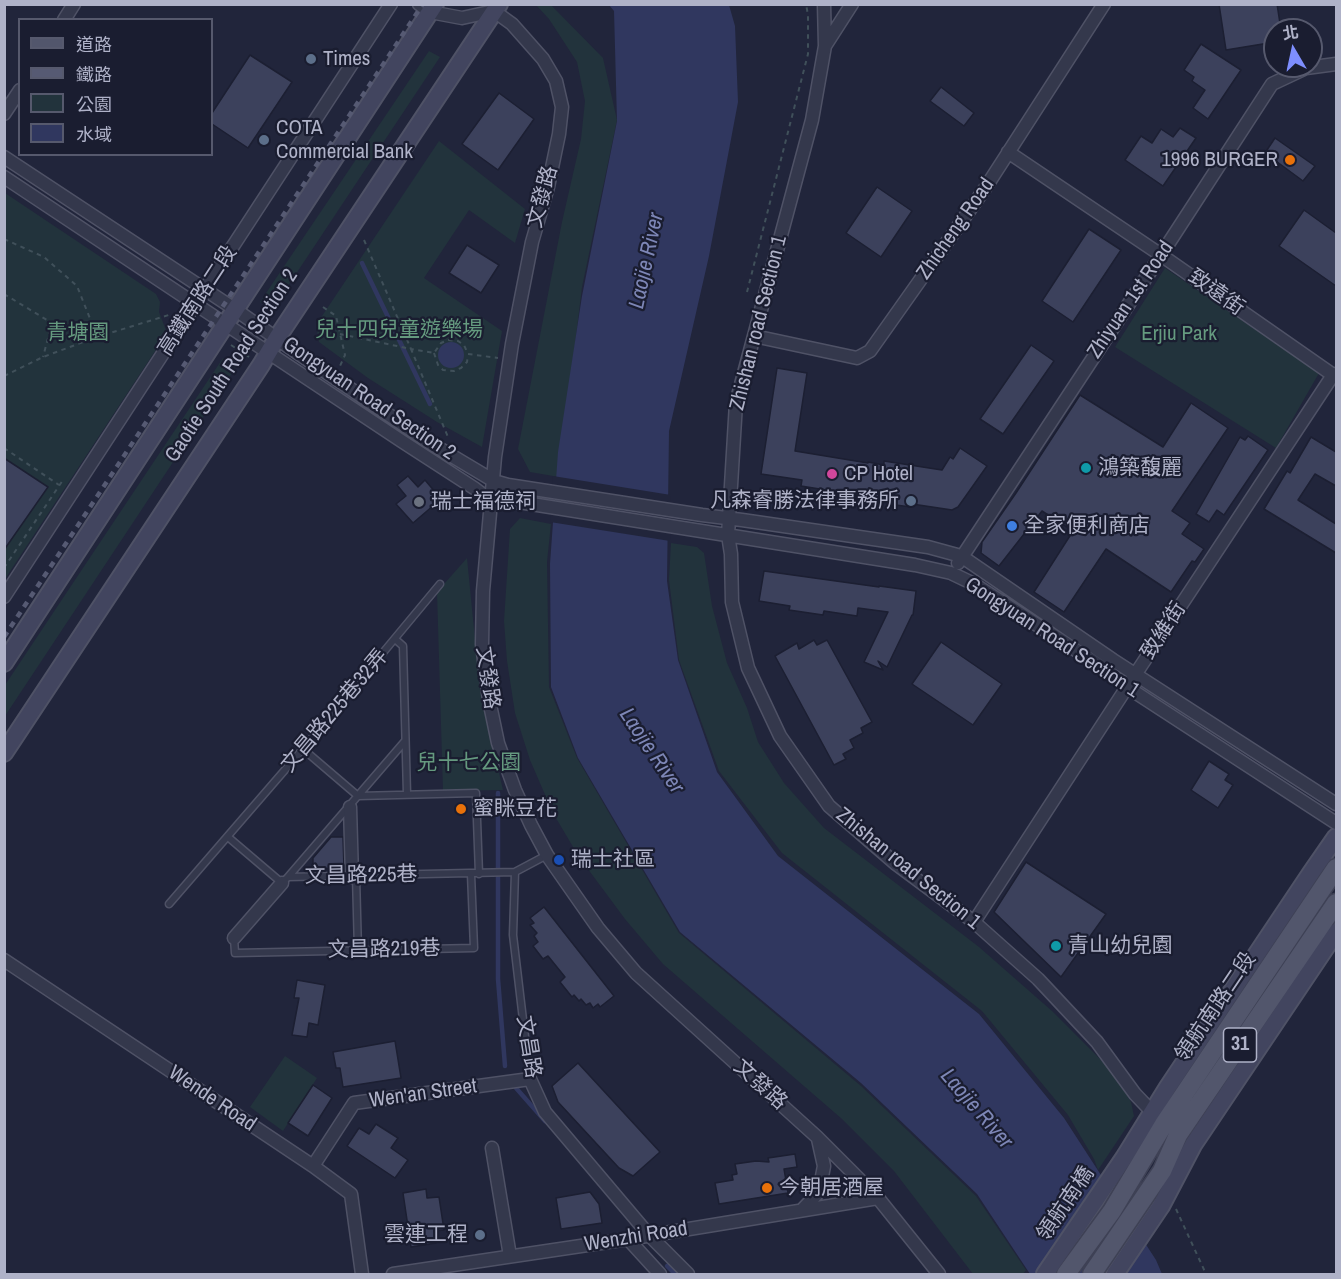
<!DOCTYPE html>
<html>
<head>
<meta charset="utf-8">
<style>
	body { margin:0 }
	#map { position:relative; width:1341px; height:1279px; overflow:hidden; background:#21253b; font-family:"Archivo Narrow","Noto Sans TC",sans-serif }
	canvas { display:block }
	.frame { position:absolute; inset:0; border:6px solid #afb2c8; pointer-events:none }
	.legend { position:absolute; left:18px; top:18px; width:195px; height:138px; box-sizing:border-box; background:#1a1d30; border:2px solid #56596d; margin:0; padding:8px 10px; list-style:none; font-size:18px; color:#afb2c8 }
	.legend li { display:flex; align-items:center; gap:12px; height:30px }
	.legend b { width:30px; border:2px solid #56596d }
	.north { position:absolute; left:1263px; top:18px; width:60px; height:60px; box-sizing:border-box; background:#1a1d30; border:2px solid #56596d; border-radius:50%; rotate:351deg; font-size:16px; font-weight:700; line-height:24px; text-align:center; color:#afb2c8 }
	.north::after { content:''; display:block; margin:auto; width:21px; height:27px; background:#7e8efe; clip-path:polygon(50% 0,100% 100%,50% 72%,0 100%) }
</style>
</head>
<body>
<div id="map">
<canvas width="1341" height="1279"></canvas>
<div class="frame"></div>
<ul class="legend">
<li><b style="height:8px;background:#52566c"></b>道路</li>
<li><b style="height:8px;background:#565a73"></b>鐵路</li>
<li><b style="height:16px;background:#22333c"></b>公園</li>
<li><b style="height:16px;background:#30375f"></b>水域</li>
</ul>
<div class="north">北</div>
</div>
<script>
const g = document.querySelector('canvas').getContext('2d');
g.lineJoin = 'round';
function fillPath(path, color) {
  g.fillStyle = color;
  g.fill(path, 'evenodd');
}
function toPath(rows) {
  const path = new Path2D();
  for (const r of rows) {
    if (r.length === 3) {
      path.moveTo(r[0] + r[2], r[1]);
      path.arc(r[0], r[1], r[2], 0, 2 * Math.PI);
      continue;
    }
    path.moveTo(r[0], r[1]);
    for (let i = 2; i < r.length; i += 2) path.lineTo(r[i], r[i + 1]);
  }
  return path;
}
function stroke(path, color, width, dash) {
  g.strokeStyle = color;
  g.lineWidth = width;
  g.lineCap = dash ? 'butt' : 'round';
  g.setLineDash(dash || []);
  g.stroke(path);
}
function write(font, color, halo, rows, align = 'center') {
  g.font = font + ' "Archivo Narrow","Noto Sans TC",sans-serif';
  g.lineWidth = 4.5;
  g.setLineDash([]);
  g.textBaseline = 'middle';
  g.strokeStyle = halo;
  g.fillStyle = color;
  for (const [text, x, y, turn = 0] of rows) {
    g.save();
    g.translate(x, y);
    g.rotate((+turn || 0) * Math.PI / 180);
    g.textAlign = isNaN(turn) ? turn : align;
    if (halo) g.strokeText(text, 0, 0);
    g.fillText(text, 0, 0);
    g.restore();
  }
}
const green = toPath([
	[536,5,551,5,603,58,617,120,582,287,559,477,530,472,518,449,562,222,581,139,585,101,577,62,549,19],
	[429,51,440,57,272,310,260,302],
	[439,141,525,209,515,243,469,210,424,278,502,331,482,447,437,422,368,378,319,342,316,325],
	[5,193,156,294,160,302,159,312,167,333,5,579],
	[1165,268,1319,373,1276,448,1115,347],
	[223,358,236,367,5,716,5,685],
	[520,518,551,524,547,562,549,687,577,758,679,933,861,1086,976,1196,1026,1270,1023,1274,973,1274,894,1171,842,1119,663,964,625,919,579,857,553,813,530,760,515,713,507,661,504,621,510,529],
	[671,543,697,547,704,553,712,606,727,663,747,708,758,742,784,783,824,828,979,947,1052,1011,1114,1073,1131,1102,1134,1116,1098,1170,1094,1159,1068,1115,982,1011,782,853,719,771,679,660,669,580],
	[467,558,480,690,503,790,443,791,437,592],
	[285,1056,317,1078,283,1131,250,1107]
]);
const water = toPath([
	[609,5,729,5,735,26,738,102,709,256,669,431,667,581,678,660,717,772,778,856,979,1014,1064,1118,1156,1260,1162,1274,1030,1274,977,1194,861,1083,680,932,578,758,551,687,550,564,558,452,582,296,617,121,614,11],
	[451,355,13]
]);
const pier = toPath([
	[553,476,671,495,670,541,550,522]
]);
const stream = toPath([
	[362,263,430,404],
	[498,793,498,979,505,1066],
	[516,1088,545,1121],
	[667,1266,675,1274]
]);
const building = toPath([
	[1219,4,1277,4,1281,30,1275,30,1275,42,1226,50,1219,4],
	[1201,44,1241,70,1208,119,1193,108,1205,90,1192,81,1194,77,1184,70,1201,44],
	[250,55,292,82,248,148,212,124,212,113,250,55],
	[941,87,974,113,964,126,930,101,941,87],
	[499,93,534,119,498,170,462,144,499,93],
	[1180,128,1196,138,1163,186,1125,160,1141,136,1152,143,1161,129,1173,137,1180,128],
	[1275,138,1315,166,1303,181,1265,153,1275,138],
	[877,187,912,211,881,257,846,233,877,187],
	[1304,210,1336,233,1336,286,1279,246,1304,210],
	[1089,229,1121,250,1073,322,1042,301,1089,229],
	[467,245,499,265,481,293,449,273,467,245],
	[1031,345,1054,361,1003,434,980,419,1031,345],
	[777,368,807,373,795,451,868,463,868,462,884,465,884,461,942,470,950,457,953,459,960,448,987,466,958,507,952,510,912,504,911,507,888,504,888,500,801,486,802,480,761,474,777,368],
	[1080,395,1163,447,1191,403,1228,428,1172,511,1190,523,1182,534,1204,549,1195,562,1192,561,1171,592,1106,549,1064,612,1034,592,1073,531,1042,511,999,566,981,553,982,542,1016,493,1080,395],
	[1248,436,1268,450,1224,515,1217,510,1209,522,1196,514,1240,437,1245,440,1248,436],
	[1311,437,1336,452,1336,486,1315,474,1298,500,1336,524,1336,553,1264,509,1287,471,1290,473,1311,437],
	[4,458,48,487,4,550,4,458],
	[408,476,418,487,425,480,441,499,413,523,396,504,406,496,397,485,408,476],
	[764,571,879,587,879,586,916,591,913,615,912,615,887,667,878,661,883,670,864,662,888,612,858,608,857,616,824,611,823,615,789,610,790,606,759,601,764,571],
	[814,640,817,645,827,640,872,722,861,728,863,733,850,740,854,748,843,754,846,759,834,765,775,656,797,643,799,649,814,640],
	[941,642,1002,684,973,725,912,684,941,642],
	[1209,761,1229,774,1225,780,1233,785,1218,808,1191,790,1209,761],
	[331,837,343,837,344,868,313,869,313,858,331,837],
	[1026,862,1106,914,1061,977,994,912,1026,862],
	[544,907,614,996,600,1007,598,1004,593,1008,590,1003,586,1005,581,999,579,1001,574,995,572,997,560,982,565,977,548,956,543,959,533,946,538,942,534,936,537,933,530,925,534,923,530,918,544,907],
	[297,980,325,985,318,1025,309,1023,307,1037,292,1035,299,998,294,998,297,980],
	[395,1041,401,1078,343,1087,340,1068,336,1068,333,1052,395,1041],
	[578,1063,660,1152,633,1176,619,1168,558,1102,552,1086,578,1063],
	[313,1085,332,1098,308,1136,288,1123,313,1085],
	[376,1124,398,1138,391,1148,408,1160,395,1178,347,1146,359,1128,369,1134,376,1124],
	[795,1154,797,1167,784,1169,788,1193,719,1204,715,1183,733,1180,732,1175,737,1174,735,1164,756,1161,769,1162,768,1158,795,1154],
	[426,1189,427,1198,439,1197,444,1230,434,1231,436,1243,411,1247,403,1193,426,1189],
	[590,1192,599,1204,602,1223,561,1229,556,1198,590,1192]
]);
const path = toPath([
	[4,239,44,257,77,286,97,336],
	[364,240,411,349,434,353,441,343,448,340,458,341,464,345,468,354,498,358],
	[747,292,808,54,808,15,806,4],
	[4,294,52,323,43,357],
	[323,307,336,316,345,355,340,366],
	[340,334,411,349,448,437],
	[231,345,249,357],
	[434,353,438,365,443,370,454,371,461,368,467,362,468,355],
	[4,376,43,357,97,337,172,314],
	[4,448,59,485],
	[4,568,63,480],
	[1176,1209,1206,1274]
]);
const lane = toPath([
	[395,639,403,646,407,794],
	[303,749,358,796,476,793,479,874],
	[228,837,282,883,288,877,515,872],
	[356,876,358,951],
	[288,877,405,741],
	[169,904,303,749,440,584],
	[234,938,235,953,474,948,471,874],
	[530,1079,513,935,515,872,547,855]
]);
const street = toPath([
	[419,4,430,12,462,18,494,11,512,24,543,59,556,81,562,107,559,134,548,187,532,242,512,344,495,457,483,591,482,644,489,700,498,743,515,790,531,825,547,855,598,928,636,973,817,1137,878,1198,939,1274],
	[824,4,825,46,812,120,736,403,728,535,731,554,732,602,748,668,780,736,829,806,896,864,974,922,1038,979,1097,1042,1135,1094,1157,1117],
	[64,20,74,4],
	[825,46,852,4],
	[4,114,20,90],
	[1008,152,1161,255,1333,375],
	[4,157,236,310,296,352,432,444,494,481,508,485,702,515,742,520,928,547,961,556,1113,660,1336,804],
	[4,177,403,442,474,488,491,501],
	[754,336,857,358,870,351,986,187,1104,4],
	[491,501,525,503,915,565,951,573,974,584,1108,671,1127,687,1336,823],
	[958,563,1161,255,1272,84,1306,68,1336,64],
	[4,597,391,4],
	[350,807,352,877],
	[974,922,1127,687,1333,375,1336,374],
	[234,938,282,883],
	[4,960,313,1166,351,1194,362,1274],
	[492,1148,510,1256],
	[313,1166,354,1103,530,1079,545,1112,649,1235,688,1274],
	[802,1210,819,1192,824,1166,818,1139],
	[628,1239,660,1274],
	[393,1274,628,1239,878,1198]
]);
const secondary = toPath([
	[4,663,435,4],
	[4,753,261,365,277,338,499,4],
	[1045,1274,1124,1158,1168,1087,1311,873,1336,837],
	[1115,1274,1161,1206,1193,1145,1336,932]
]);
const primary = toPath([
	[1066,1274,1112,1211,1164,1124,1336,868],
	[1092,1274,1162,1171,1178,1135,1336,903]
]);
const rail = toPath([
	[4,637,423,4]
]);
const markers = [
	[311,59,6,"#5c6f8a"],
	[264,140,6,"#5c6f8a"],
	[1290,160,6,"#e8710a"],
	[1086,468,6,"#0f9aa8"],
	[832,474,6,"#d1479c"],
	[911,501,6,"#5c6f8a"],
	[419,502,6,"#6b7280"],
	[1012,526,6,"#3f7fe0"],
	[461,809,6,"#e8710a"],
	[559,860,6,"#1a4fb4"],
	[1056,946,6,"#0f9aa8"],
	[767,1188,6,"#e8710a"],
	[480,1235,6,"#5c6f8a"]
];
const shields = [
	[1240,1045,33]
];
const shieldNames = [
	["31",1240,1045]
];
const poiNames = [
	["Times",323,59],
	["COTA",276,128],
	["Commercial Bank",276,152],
	["1996 BURGER",1278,160,"right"],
	["鴻築馥麗",1098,468],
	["CP Hotel",844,474],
	["凡森睿勝法律事務所",899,501,"right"],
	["瑞士福德祠",431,502],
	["全家便利商店",1024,526],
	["蜜眯豆花",473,809],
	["瑞士社區",571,860],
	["青山幼兒園",1068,946],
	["今朝居酒屋",779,1188],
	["雲連工程",468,1235,"right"]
];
const streetNames = [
	["文發路",543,197,-75],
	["Zhicheng Road",956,229,-55],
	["致遠街",1216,293,35],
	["Zhiyuan 1st Road",1131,300,-56],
	["高鐵南路二段",198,301,-57],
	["Zhishan road Section 1",759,323,-76],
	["Gaotie South Road Section 2",232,366,-57],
	["Gongyuan Road Section 2",369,399,34],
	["致維街",1164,631,-57],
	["Gongyuan Road Section 1",1052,638,33],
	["文發路",487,678,82],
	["文昌路225巷32弄",335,711,-50],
	["Zhishan road Section 1",908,869,39],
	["文昌路225巷",361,876,-1],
	["文昌路219巷",384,950,-1],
	["領航南路二段",1216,1007,-56],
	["文昌路",528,1047,81],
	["文發路",760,1085,42],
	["Wen'an Street",423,1094,-8],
	["Wende Road",212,1099,34],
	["領航南橋",1066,1204,-56],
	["Wenzhi Road",636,1237,-9]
];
const parkNames = [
	["兒十四兒童遊樂場",399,330],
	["青塘園",78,333],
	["Erjiu Park",1179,334],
	["兒十七公園",469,763]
];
const waterNames = [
	["Laojie River",647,261,-78],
	["Laojie River",651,751,56],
	["Laojie River",976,1109,49]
];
fillPath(green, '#22333c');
fillPath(water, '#30375f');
fillPath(pier, '#21253b');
stroke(stream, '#30375f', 4.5);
fillPath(building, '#3c415c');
stroke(building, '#1c1f32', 1.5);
stroke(lane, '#4f5266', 9);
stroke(street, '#4f5266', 15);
stroke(secondary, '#4f5266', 20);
stroke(primary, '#3e4155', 21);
stroke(path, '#40505a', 2, [4.5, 4.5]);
stroke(lane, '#34384c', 6);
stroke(street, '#34384c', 12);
stroke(secondary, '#42455f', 16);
stroke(primary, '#52566c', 18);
stroke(rail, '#565a73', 4.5, [6, 6]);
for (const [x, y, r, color] of markers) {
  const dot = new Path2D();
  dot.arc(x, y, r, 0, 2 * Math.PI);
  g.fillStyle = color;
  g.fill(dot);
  stroke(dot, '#1a1d30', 2);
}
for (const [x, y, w] of shields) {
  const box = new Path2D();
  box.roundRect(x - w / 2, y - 17, w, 34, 4.5);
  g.fillStyle = '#1a1d30';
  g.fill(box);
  stroke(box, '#afb2c8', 1.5);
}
write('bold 20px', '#afb2c8', null, shieldNames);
write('21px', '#afb2c8', '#1a1d30', poiNames, 'left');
write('21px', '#afb2c8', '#1a1d30', streetNames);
write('21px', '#659a7f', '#1a1d30', parkNames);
write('italic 22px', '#7d86b6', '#1a1d30', waterNames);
</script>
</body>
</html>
